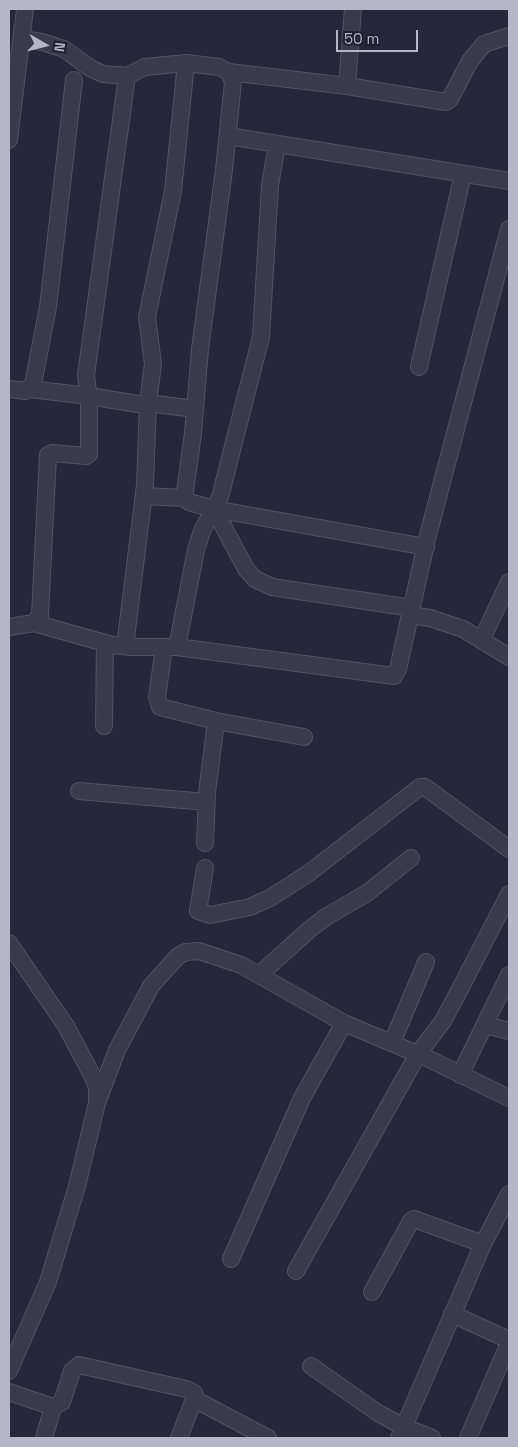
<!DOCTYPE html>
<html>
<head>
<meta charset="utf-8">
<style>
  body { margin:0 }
  #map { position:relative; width:518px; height:1447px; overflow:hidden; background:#25283b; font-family:"Space Grotesk",sans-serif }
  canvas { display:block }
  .frame { position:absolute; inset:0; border:10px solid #b5b6c7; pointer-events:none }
  .north { position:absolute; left:20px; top:20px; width:50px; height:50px; -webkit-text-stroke:4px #1e2030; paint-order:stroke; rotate:98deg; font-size:14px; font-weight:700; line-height:20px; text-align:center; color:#b5b6c7 }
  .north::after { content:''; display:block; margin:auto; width:18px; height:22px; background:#b5b6c7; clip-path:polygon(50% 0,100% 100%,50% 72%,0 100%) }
  .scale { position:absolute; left:336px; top:30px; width:82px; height:22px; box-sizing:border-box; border:2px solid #b5b6c7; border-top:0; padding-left:6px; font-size:15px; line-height:18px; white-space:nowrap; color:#b5b6c7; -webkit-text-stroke:4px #1e2030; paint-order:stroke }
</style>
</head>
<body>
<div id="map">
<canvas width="518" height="1447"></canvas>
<div class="frame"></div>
<div class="north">N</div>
<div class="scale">50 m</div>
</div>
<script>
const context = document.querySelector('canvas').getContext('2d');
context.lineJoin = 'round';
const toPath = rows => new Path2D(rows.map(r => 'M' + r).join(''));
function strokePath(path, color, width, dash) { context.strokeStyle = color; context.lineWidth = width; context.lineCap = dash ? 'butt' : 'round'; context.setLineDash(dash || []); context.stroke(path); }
const minor = toPath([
  [22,39,42,42,64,49,90,68,103,74,127,76,145,67,186,63,219,67,229,72,233,82,224,170,200,349,193,434,184,498,189,502,214,509,426,547],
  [229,72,347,86,446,102,450,99,470,61,484,44,509,36],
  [347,86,353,9],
  [228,136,509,181],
  [9,140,25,9],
  [419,367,463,174],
  [9,389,26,391,33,384,48,307,74,80],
  [30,389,89,396,144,405,148,403,153,364,147,317,173,191,186,63],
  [144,496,184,498],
  [214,509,246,569,255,579,272,587,412,608],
  [410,615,430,618,463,629,509,657],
  [34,623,112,645,131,647,177,647,394,676,398,669,427,539,509,229],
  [9,627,34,623,40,615,48,455,52,453,86,456,89,454,89,402,86,375,127,76],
  [482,639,509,582],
  [125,646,145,485,148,403,195,409],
  [164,647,157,697,160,707,216,721,304,737],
  [177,647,196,550,202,531,220,497,261,337,270,185,277,144],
  [104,726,105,643],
  [79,791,206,802],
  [205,843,207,793,216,721],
  [205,868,198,911,210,915,250,907,270,898,309,873,420,787,425,787,509,849],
  [9,943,66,1026,93,1077,97,1088,97,1103,77,1186,48,1282,9,1371],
  [259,975,310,929,326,917,367,893,411,858],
  [485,1025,509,1031],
  [392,1043,426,962],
  [460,1075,509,975],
  [97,1103,117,1050,151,986,177,957,185,952,199,951,241,965,344,1023,427,1058,509,1098],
  [231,1259,302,1098,344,1023],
  [296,1271,418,1054,443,1021,459,991,509,894],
  [372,1292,411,1221,414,1219,483,1244],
  [452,1314,509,1340],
  [311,1366,378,1413,404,1427,432,1438],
  [9,1392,53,1407,62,1402,72,1371,79,1365,186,1389,194,1393,195,1397,179,1438],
  [194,1399,268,1438],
  [44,1438,53,1407],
  [399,1438,483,1244,509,1194],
  [468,1438,509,1343]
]);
strokePath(minor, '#515363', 18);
strokePath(minor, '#393b4c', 16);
</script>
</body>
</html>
